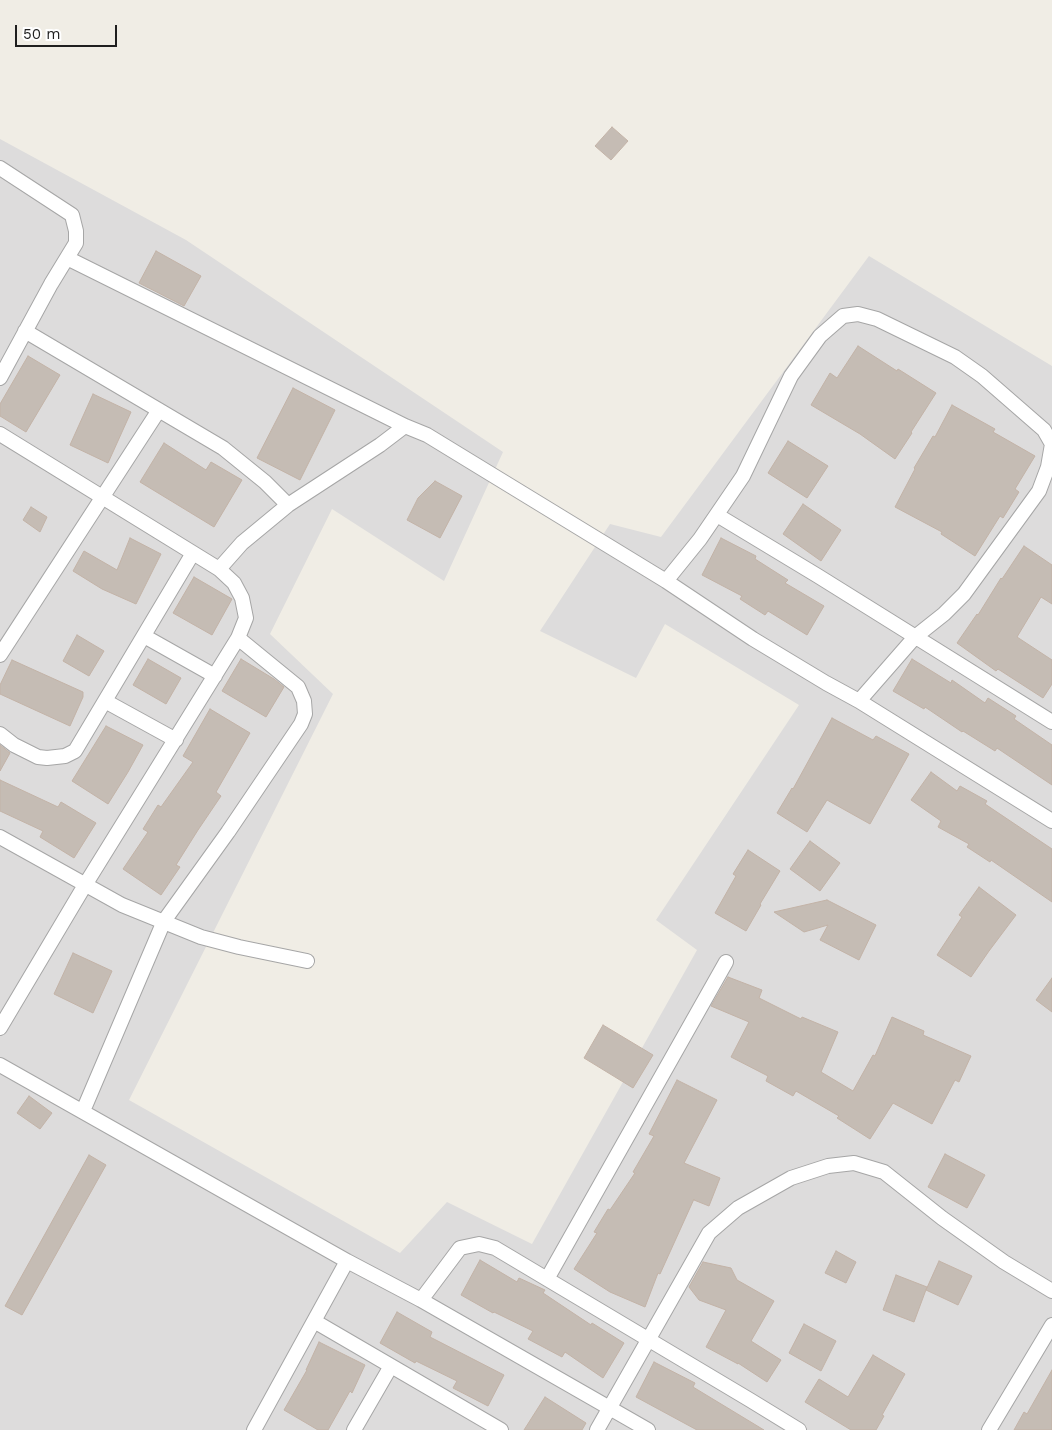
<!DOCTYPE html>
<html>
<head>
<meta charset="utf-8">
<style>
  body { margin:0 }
  #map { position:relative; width:1052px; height:1430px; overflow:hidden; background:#f0ede5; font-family:"Work Sans",sans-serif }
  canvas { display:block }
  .scale { position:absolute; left:15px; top:25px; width:102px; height:22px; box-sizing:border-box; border:2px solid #1f1f1f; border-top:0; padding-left:6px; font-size:15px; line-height:18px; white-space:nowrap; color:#1f1f1f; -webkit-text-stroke:4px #fff; paint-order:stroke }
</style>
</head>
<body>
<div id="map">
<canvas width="1052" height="1430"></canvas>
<div class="scale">50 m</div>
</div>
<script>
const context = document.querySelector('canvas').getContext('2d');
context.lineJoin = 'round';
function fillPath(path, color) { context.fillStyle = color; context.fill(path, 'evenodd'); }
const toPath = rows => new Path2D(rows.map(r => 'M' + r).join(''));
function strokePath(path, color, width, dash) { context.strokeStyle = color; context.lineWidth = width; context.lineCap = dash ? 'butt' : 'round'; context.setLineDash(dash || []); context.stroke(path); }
fillPath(toPath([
  [0,139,186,240,503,452,444,581,332,509,270,634,333,694,129,1100,400,1253,447,1202,532,1244,697,950,656,920,799,705,665,624,636,678,540,631,610,524,661,537,869,256,1052,366,1052,1430,0,1430]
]), '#dddcdc');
const building = toPath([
  [612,127,628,141,611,160,595,146,612,127],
  [156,251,201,276,184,306,139,283,156,251],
  [858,346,897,371,898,369,936,393,911,432,912,433,895,459,860,434,811,405,830,373,837,378,858,346],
  [28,356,60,375,26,432,0,416,0,404,28,356],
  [293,388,335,410,300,480,257,458,293,388],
  [93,394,131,412,108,463,70,445,93,394],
  [952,405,995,429,993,432,1035,456,1015,489,1019,492,1003,518,1000,516,975,556,941,534,942,532,895,507,915,469,914,468,933,436,935,437,952,405],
  [788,441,828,466,807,498,768,473,788,441],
  [164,443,206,470,211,462,242,480,214,527,140,482,164,443],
  [435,481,462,496,440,538,407,520,418,498,435,481],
  [803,504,841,530,821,561,783,534,803,504],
  [31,507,47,517,40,532,23,520,31,507],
  [130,538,161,554,136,604,102,589,73,571,84,551,117,570,130,538],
  [721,538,756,556,755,559,788,580,785,583,824,606,807,635,768,611,765,615,740,599,742,596,702,575,721,538],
  [1024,546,1052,565,1052,604,1041,597,1017,637,1052,660,1052,684,1043,698,998,669,996,671,957,643,977,614,978,615,1001,578,1002,579,1024,546],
  [194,577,232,599,212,635,173,613,194,577],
  [77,635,104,651,89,676,63,661,77,635],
  [148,659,181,678,166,704,133,685,148,659],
  [241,659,274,679,284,687,266,717,222,691,241,659],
  [912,659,951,683,952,680,985,703,988,698,1016,716,1014,719,1052,745,1052,785,997,748,995,751,963,731,962,732,925,707,924,709,893,691,912,659],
  [12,660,83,692,83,697,70,726,0,694,0,685,12,660],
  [210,709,250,733,216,792,221,796,198,830,176,865,180,867,161,895,123,869,148,832,143,829,158,805,161,807,193,762,183,756,210,709],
  [832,718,873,740,876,736,909,754,870,824,827,800,807,832,777,813,792,788,793,789,832,718],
  [106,726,143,745,128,772,108,804,72,781,106,726],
  [0,745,10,753,0,771,0,745],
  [931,772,957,791,960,786,987,801,985,804,1052,849,1052,902,991,860,990,862,967,847,969,844,938,827,941,821,911,800,931,772],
  [0,780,58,807,61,802,96,823,74,858,40,837,43,831,0,811,0,780],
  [810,841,840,863,820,891,790,869,810,841],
  [748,850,780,871,760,904,761,905,746,931,715,913,736,876,733,874,748,850],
  [979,887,1016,915,989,951,971,977,937,955,962,917,959,915,979,887],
  [827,900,876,925,859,960,820,940,828,925,804,932,774,912,827,900],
  [73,953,112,971,93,1013,54,994,73,953],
  [728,977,762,990,759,998,801,1019,802,1017,838,1032,821,1072,853,1091,873,1055,875,1056,892,1017,924,1031,923,1035,971,1056,959,1082,955,1080,932,1124,893,1103,870,1139,837,1118,839,1116,796,1091,793,1096,766,1081,768,1076,731,1057,749,1022,711,1006,728,977],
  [1052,978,1052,1012,1036,1000,1052,978],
  [603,1025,653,1055,633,1088,584,1058,603,1025],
  [677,1080,717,1100,684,1163,720,1178,709,1206,694,1200,694,1199,660,1274,658,1273,645,1307,610,1292,574,1269,597,1233,594,1232,608,1209,610,1210,635,1173,633,1172,654,1136,649,1134,677,1080],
  [29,1096,52,1113,40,1129,17,1113,29,1096],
  [945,1154,985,1175,967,1208,928,1187,945,1154],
  [89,1155,106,1165,22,1315,5,1306,89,1155],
  [836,1251,856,1262,846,1283,825,1273,836,1251],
  [480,1260,517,1282,519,1278,545,1290,543,1293,591,1325,592,1323,624,1343,603,1378,565,1352,562,1357,528,1339,533,1331,494,1312,493,1313,461,1295,480,1260],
  [939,1261,972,1276,958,1305,926,1290,939,1261],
  [703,1262,731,1268,737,1280,774,1301,751,1341,781,1360,767,1382,738,1363,738,1364,706,1347,726,1310,699,1300,689,1287,703,1262],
  [896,1275,927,1287,914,1322,883,1310,896,1275],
  [397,1312,432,1332,430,1337,504,1375,488,1406,453,1388,457,1381,416,1361,415,1363,380,1343,397,1312],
  [804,1324,836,1341,821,1371,789,1353,804,1324],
  [319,1342,365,1365,352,1393,350,1391,328,1430,318,1430,284,1410,307,1370,306,1370,319,1342],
  [873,1355,905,1374,882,1415,884,1416,876,1430,851,1430,805,1402,819,1379,848,1397,873,1355],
  [654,1362,695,1383,693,1387,764,1430,697,1430,636,1397,654,1362],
  [1052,1370,1052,1430,1014,1430,1024,1412,1027,1414,1052,1370],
  [545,1397,586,1423,582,1430,524,1430,545,1397]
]);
fillPath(building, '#c5bcb4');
strokePath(building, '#c3b3a7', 1);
const minor = toPath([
  [0,168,72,215,76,231,76,243,51,284,0,378],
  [67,258,405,426,427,435,666,581,753,639,826,683,859,701,1052,821],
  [25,331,223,448,265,482,288,505],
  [0,434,219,569,234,583,242,598,246,618,238,638,85,885,0,1028],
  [717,515,818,576,1052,722],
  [219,569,242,543,288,505,380,445,405,426],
  [666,581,700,539,743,476,791,376,820,336,843,316,858,314,877,319,955,357,982,376,1044,430,1052,444,1048,467,1039,491,964,594,944,614,915,637,859,701],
  [144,636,215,676],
  [0,655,159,410],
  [105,701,176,740],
  [0,734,14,745,38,757,47,758,65,756,75,751,193,553],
  [0,837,122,905,201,937,239,947,307,961],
  [0,1065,347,1261,421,1300,648,1430],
  [83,1111,164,921,228,832,301,724,305,714,304,701,298,687,238,638],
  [547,1279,726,962],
  [421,1300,460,1248,479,1244,495,1248,750,1400,799,1430],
  [314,1321,501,1430],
  [254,1430,347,1261],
  [354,1430,391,1366],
  [597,1430,709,1233,738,1208,791,1178,828,1166,854,1163,884,1172,942,1218,1004,1262,1052,1291],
  [989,1430,1052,1325]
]);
strokePath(minor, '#a6a6a6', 16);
strokePath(minor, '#fff', 14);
</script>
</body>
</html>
